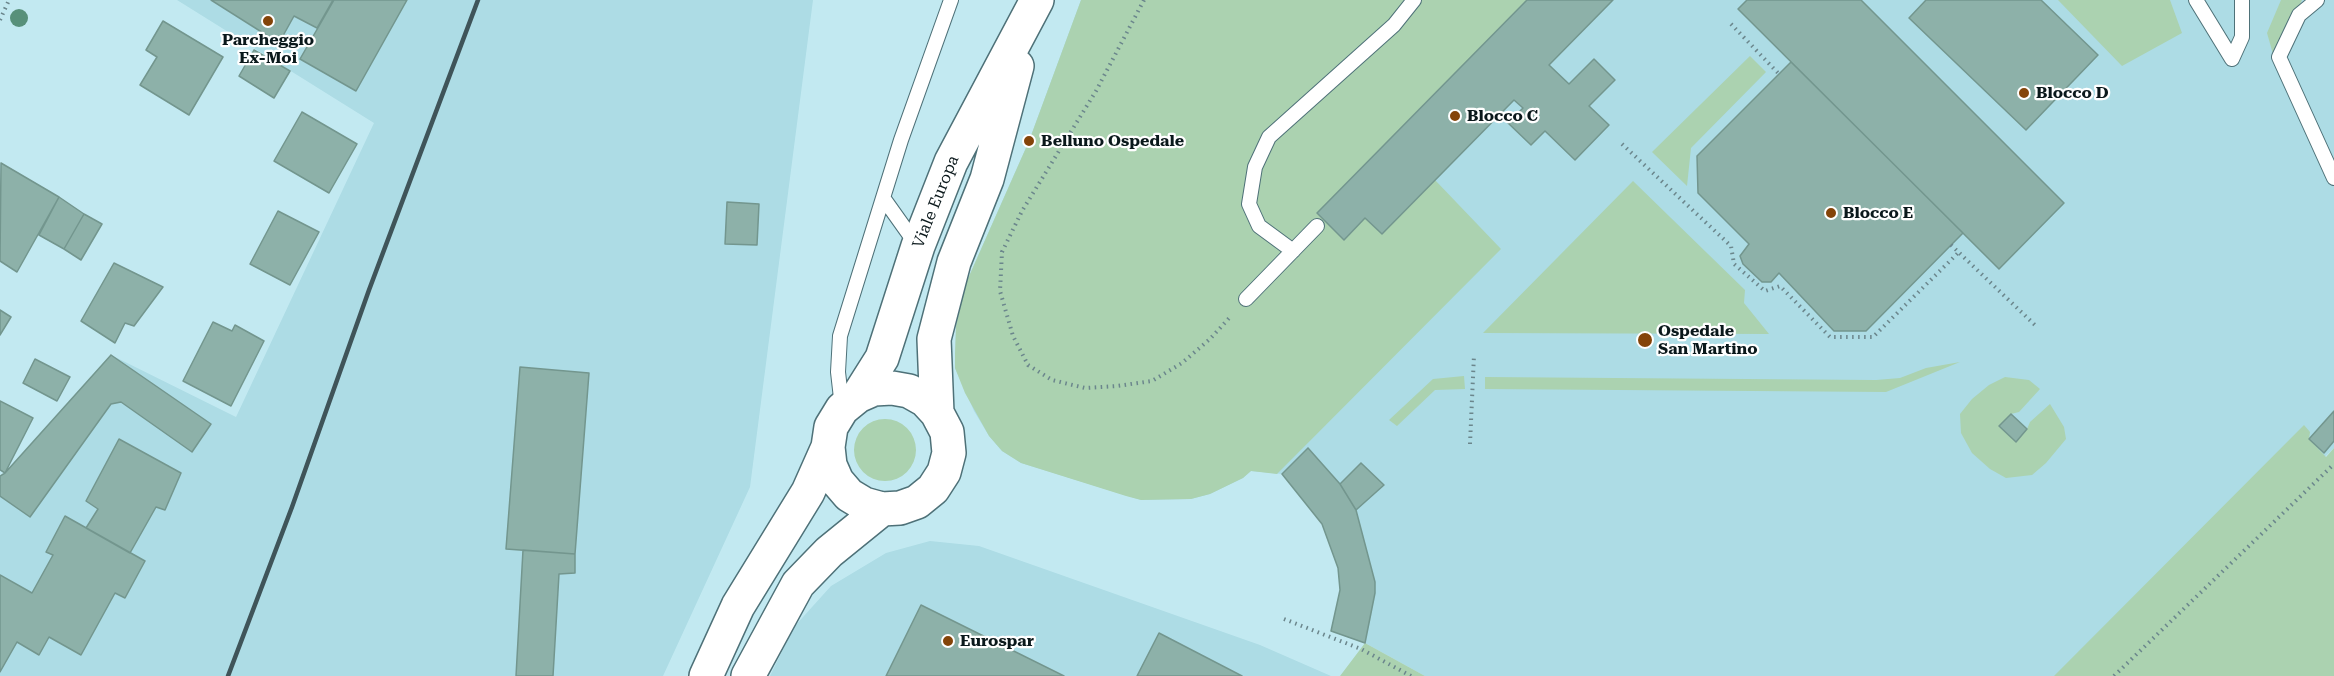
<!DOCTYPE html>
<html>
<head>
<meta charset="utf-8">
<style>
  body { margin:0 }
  canvas { display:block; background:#c2e9f1 }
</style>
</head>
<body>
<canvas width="2334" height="676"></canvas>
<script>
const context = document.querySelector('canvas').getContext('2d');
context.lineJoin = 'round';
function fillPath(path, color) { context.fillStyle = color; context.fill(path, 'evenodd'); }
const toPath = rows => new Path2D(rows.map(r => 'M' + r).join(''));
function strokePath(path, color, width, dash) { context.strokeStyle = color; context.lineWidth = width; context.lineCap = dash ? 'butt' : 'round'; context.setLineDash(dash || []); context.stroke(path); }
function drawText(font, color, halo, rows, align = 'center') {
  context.font = font + ' "Roboto Serif",serif'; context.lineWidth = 4.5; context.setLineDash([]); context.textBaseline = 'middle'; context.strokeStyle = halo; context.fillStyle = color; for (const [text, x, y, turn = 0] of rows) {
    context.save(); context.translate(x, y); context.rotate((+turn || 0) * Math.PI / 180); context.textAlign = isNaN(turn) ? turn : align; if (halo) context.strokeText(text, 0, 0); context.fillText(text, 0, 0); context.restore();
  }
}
fillPath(toPath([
  [177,0,813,0,750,487,663,676,0,676,0,476,5,473,111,355,236,417,374,123],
  [1081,0,2334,0,2334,448,2103,676,1425,676,1365,643,1331,631,1340,590,1338,568,1322,524,1282,474,1251,471,1243,478,1210,494,1191,499,1141,500,1021,463,1002,451,989,436,974,411,955,368,956,326,966,283,1029,141],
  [930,541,979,546,1260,645,1331,676,770,676,794,627,831,586,886,553]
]), '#addce5');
fillPath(toPath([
  [1081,0,1527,0,1317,213,1344,240,1365,218,1382,234,1435,180,1501,249,1277,474,1251,471,1243,478,1210,494,1191,499,1141,500,1126,496,1021,463,1002,451,989,436,965,393,955,368,955,354,956,326,966,283,1029,141],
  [2058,0,2170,0,2182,33,2122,66],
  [2281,0,2302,0,2275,61,2267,33],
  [1750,56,1766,72,1691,148,1687,186,1652,152],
  [1633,181,1745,290,1744,303,1769,334,1483,333],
  [1960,362,1886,392,1485,389,1485,377,1876,380,1900,378,1926,368],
  [1464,376,1465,389,1435,390,1397,426,1389,420,1433,379],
  [2005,377,2029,380,2040,389,2019,412,2011,414,2000,426,2016,441,2027,429,2030,422,2050,404,2064,427,2066,439,2046,463,2032,475,2006,478,1990,469,1972,453,1961,433,1960,414,1972,399,1989,385],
  '854 450a31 31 0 1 1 62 0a31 31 0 1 1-62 0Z',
  [2304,425,2310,432,2309,439,2326,457,2334,448,2334,676,2054,676],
  [1365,643,1425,676,1340,676]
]), '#abd2b0');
const building = toPath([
  [211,0,333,0,317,28,294,16,279,43,211,0],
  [334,0,407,0,356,91,300,59,334,0],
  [1527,0,1613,0,1549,65,1569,84,1594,59,1615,80,1589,106,1609,125,1575,160,1545,131,1531,145,1508,123,1523,108,1514,100,1382,234,1365,218,1344,240,1317,213,1527,0],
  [1747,0,1861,0,2064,203,1999,269,1738,9,1747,0],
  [1926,0,2041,0,2098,55,2026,130,1909,18,1926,0],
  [163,21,223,57,189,115,140,85,157,57,146,50,163,21],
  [254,50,290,71,274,98,239,76,254,50],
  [1791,62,1963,233,1866,331,1834,331,1779,273,1771,282,1762,282,1743,264,1740,256,1749,244,1698,193,1697,156,1791,62],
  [302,112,357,144,329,193,274,161,302,112],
  [1,163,59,197,17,272,0,261,1,163],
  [59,197,84,214,64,249,39,235,59,197],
  [727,202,759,204,757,245,725,244,727,202],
  [278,211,319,232,290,285,250,264,278,211],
  [84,214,102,224,81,260,64,249,84,214],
  [114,263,163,287,134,326,125,323,115,343,81,321,114,263],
  [0,310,11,317,0,335,0,310],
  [213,322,232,331,235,325,264,341,231,406,183,381,213,322],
  [111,355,211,424,192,452,121,402,111,404,30,517,0,496,0,476,5,473,111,355],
  [35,359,70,377,57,401,23,383,35,359],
  [520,367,589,373,575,554,506,549,520,367],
  [0,401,33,418,5,473,0,470,0,401],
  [2334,411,2334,441,2324,453,2309,439,2334,411],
  [2011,414,2027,429,2016,442,1999,426,2011,414],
  [119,439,181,473,165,510,156,507,130,553,86,528,98,509,86,501,119,439],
  [1308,448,1340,484,1356,510,1375,582,1375,593,1365,643,1331,631,1340,590,1338,568,1322,524,1282,474,1308,448],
  [1361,463,1384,485,1356,510,1340,484,1361,463],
  [65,516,145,561,125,598,115,593,81,655,49,637,39,655,17,642,0,672,0,575,32,593,53,555,46,552,65,516],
  [523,550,575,554,575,573,559,574,553,676,516,676,523,550],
  [921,605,1064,676,886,676,921,605],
  [1159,633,1242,676,1137,676,1159,633]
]);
fillPath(building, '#8db1a9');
strokePath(building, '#73968e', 1.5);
const service = toPath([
  [2196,0,2232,59],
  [2317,0,2299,15,2279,57,2334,178],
  [2232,59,2242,37,2242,0],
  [884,199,916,244],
  [1293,251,1259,226,1249,204,1255,167,1269,137,1394,25,1414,0],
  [1246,299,1317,226],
  [842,407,838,372,840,336,901,140,951,0]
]);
const primary = toPath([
  [937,413,934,339,954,262,987,179,1017,66],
  [828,447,830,465,837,481,849,495,864,504,882,509,900,508,917,502,933,489,944,472,949,453,947,432,937,413,925,400,909,391,892,388,874,389,858,396],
  [706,676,738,606,808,492,828,447,831,427,842,409,858,396,882,358,918,246,951,162,1037,0],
  [748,676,798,584,829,552,882,509]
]);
strokePath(service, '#4e7178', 16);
strokePath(primary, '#4e7178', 36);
strokePath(toPath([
  [1144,0,1096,91,1022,211,1002,252,1000,291,1013,336,1028,365,1052,380,1085,388,1117,386,1152,381,1182,363,1210,339,1231,316],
  [0,20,9,0],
  [1731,24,1779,74],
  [1622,144,1731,246,1734,264,1765,291,1780,286,1830,337,1873,337,1958,253],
  [1951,245,2036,326],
  [1470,444,1474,355],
  [1284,619,1361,649,1411,676],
  [2114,676,2334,464]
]), '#6b868c', 4, [1.5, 4.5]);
strokePath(service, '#fff', 14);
strokePath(primary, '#fff', 33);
strokePath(toPath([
  [228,676,292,507,369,290,478,0]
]), '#3f5459', 4.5);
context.fillStyle = '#57907a';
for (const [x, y] of [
  [19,18]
]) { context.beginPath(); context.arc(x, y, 9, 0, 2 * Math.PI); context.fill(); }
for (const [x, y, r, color] of [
  [268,21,6,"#844409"],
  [2024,93,6,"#844409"],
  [1455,116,6,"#844409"],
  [1029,141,6,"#844409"],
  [1831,213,6,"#844409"],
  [1645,340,8,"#844409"],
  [948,641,6,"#844409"]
]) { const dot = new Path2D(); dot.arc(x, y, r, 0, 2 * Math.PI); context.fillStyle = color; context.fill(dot); strokePath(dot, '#fff', 2); }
drawText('bold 16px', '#0a181b', '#fff', [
  ["Parcheggio",268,40,"center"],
  ["Ex-Moi",268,58,"center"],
  ["Blocco D",2036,93],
  ["Blocco C",1467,116],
  ["Belluno Ospedale",1041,141],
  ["Blocco E",1843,213],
  ["Ospedale",1658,331],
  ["San Martino",1658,349],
  ["Eurospar",960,641]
], 'left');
drawText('16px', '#0a181b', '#fff', [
  ["Viale Europa",936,202,-68]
]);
</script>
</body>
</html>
